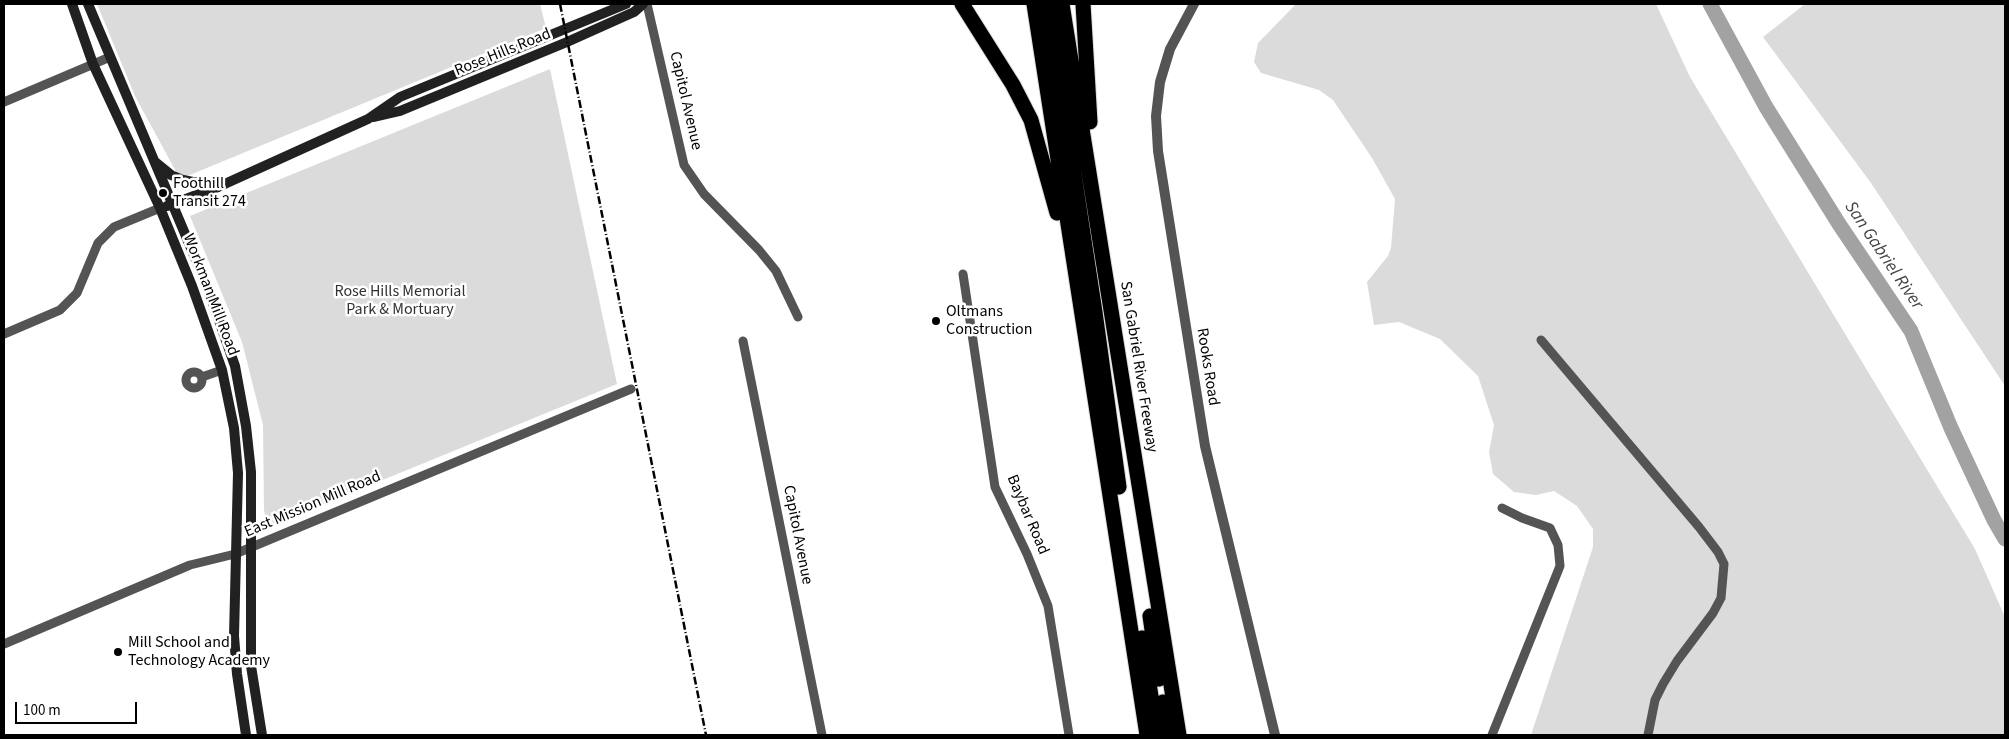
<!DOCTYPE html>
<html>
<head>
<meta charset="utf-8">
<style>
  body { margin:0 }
  #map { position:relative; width:2009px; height:739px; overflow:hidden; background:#fff; font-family:"Source Sans 3",sans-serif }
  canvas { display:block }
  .frame { position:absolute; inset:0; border:5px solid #000; pointer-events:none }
  .scale { position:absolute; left:15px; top:702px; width:122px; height:22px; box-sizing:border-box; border:2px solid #000; border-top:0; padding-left:6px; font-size:15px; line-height:18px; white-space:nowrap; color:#000; -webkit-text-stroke:4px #fff; paint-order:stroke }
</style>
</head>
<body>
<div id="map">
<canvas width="2009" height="739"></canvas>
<div class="frame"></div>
<div class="scale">100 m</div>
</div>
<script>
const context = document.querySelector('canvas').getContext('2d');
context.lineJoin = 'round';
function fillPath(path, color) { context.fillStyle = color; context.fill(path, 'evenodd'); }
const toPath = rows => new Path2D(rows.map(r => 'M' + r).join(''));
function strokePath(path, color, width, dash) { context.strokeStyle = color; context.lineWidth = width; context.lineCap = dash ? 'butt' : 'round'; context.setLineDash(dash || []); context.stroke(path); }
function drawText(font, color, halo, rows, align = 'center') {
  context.font = font + ' "Source Sans 3",sans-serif'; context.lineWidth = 5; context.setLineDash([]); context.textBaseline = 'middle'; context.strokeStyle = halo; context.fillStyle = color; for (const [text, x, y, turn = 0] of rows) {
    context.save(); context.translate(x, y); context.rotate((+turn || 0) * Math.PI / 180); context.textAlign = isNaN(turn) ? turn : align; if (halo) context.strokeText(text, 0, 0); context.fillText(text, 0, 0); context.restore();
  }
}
fillPath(toPath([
  [97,4,540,4,546,28,180,179,135,96],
  [1296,4,1656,4,1690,77,1975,549,2005,617,2005,735,1531,735,1593,547,1593,529,1577,506,1554,491,1536,495,1514,492,1493,474,1489,452,1494,425,1478,376,1440,339,1399,322,1374,325,1367,282,1388,256,1391,248,1395,199,1372,158,1333,100,1319,90,1261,73,1254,62,1258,43],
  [1805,4,2005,4,2005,386,1871,183,1763,37],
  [550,69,617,384,268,527,264,510,263,425,242,342,190,216]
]), '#dbdbdb');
strokePath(toPath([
  [1710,4,1766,107,1839,224,1911,331,1951,428,1994,520,2005,539]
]), '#a2a2a2', 15);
const motorway = toPath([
  [962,4,1013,85,1031,120,1057,213],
  [1034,4,1147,735],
  [1048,4,1095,312,1119,487],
  [1062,4,1179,735],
  [1083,4,1090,122],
  [1150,616,1159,679],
  [1142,638,1157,735],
  [1163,702,1168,735]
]);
strokePath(motorway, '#dbdbdb', 17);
strokePath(toPath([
  [647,4,684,165,704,194,759,250,776,271,798,317],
  [4,102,110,57],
  [963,274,995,487,1027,554,1048,606,1069,735],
  [4,334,60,310,77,293,98,243,114,227,160,208],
  [1541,340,1699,527,1718,552,1724,564,1721,598,1713,613,1677,661,1663,684,1655,700,1648,735],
  [743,341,822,735],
  '186 380a8 8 0 1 1 16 0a8 8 0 1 1-16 0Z',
  [202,377,222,370],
  [4,644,190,565,235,554,631,389],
  [1492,735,1560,566,1558,545,1550,528,1522,518,1502,508]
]), '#545454', 9);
strokePath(toPath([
  [1194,4,1170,49,1160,82,1156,116,1158,151,1205,446,1275,735]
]), '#545454', 10);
strokePath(toPath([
  [72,4,93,64,160,208,192,286,222,370,234,428,238,473,234,636,237,674,246,735],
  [88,4,207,286,235,366,246,426,251,472,251,666,262,735],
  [374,117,400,111,567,42,634,12,643,4],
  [155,162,171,175,183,180,218,187],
  [167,206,218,187,368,119,400,97,626,4]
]), '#212121', 10);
strokePath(motorway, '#000', 15);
strokePath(toPath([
  [560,4,706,735]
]), '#000', 2.5, [8, 2.5, 1, 2.5]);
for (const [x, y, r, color] of [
  [163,193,5,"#000"],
  [936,321,5,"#000"],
  [118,652,5,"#000"]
]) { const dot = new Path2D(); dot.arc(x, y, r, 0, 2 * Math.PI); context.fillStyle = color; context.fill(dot); strokePath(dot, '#fff', 2); }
drawText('16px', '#000', '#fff', [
  ["Rose Hills Road",503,53,-22],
  ["Capitol Avenue",685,101,77],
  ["Workman Mill Road",210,295,69],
  ["San Gabriel River Freeway",1138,367,81],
  ["Rooks Road",1207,367,81],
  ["East Mission Mill Road",313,505,-23],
  ["Baybar Road",1027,515,67],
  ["Capitol Avenue",797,535,79]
]);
drawText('16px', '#000', '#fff', [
  ["Foothill",173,184],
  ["Transit 274",173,202],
  ["Oltmans",946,312],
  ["Construction",946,330],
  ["Mill School and",128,643],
  ["Technology Academy",128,661]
], 'left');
drawText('16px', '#323232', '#fff', [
  ["Rose Hills Memorial",400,292],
  ["Park & Mortuary",400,310]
]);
drawText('italic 18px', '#434343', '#fff', [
  ["San Gabriel River",1883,256,56]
]);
</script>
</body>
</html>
